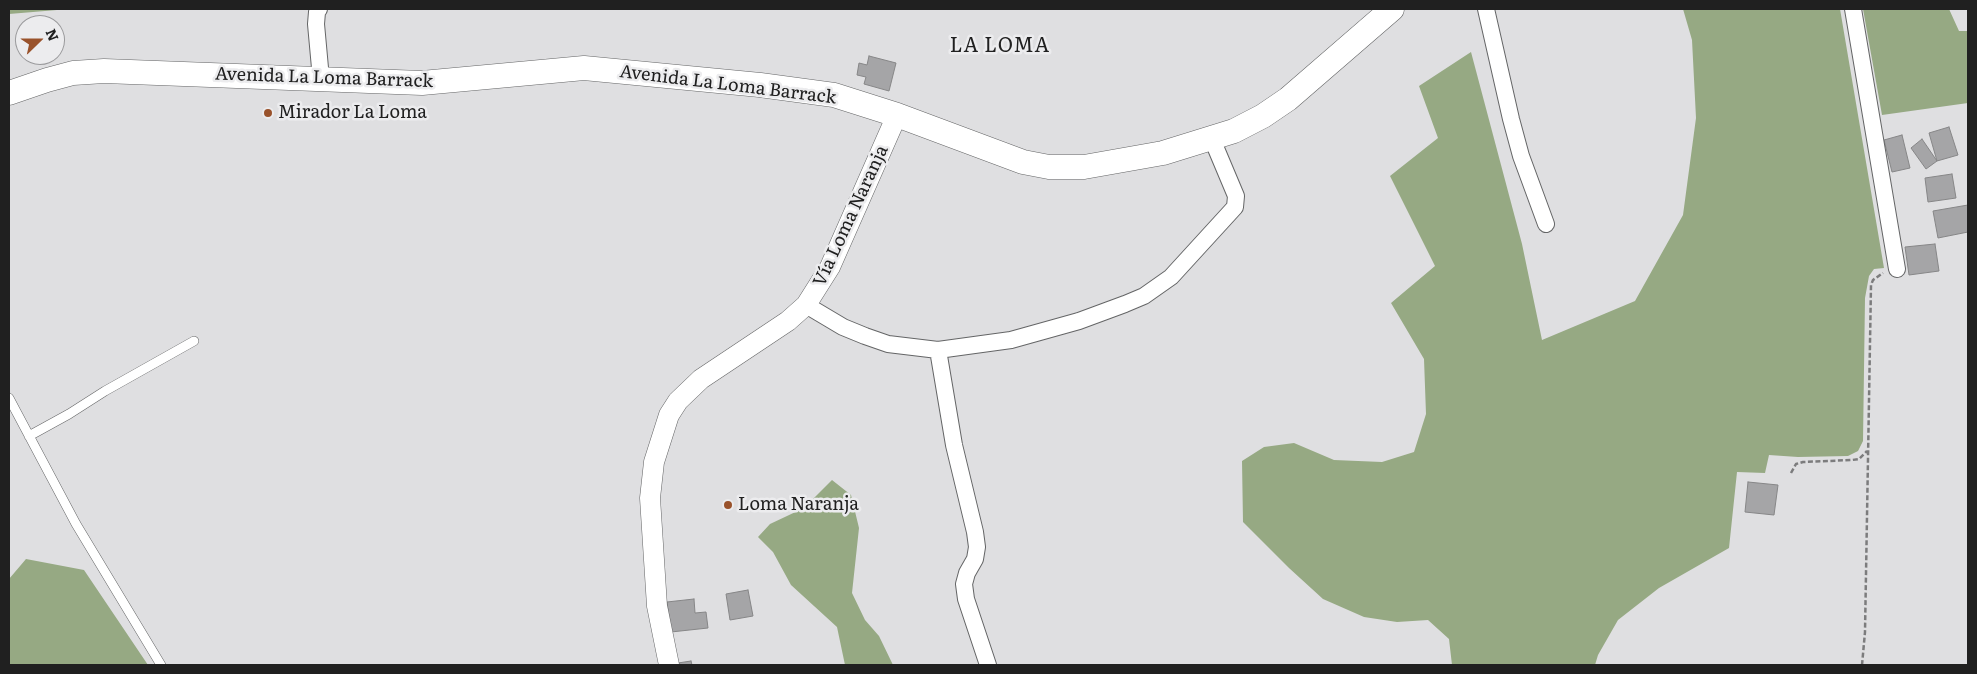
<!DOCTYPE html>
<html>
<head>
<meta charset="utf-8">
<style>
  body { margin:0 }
  #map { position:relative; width:1977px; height:674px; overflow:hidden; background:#dfdfe1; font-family:Literata,serif }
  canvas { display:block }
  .frame { position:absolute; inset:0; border:10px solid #202020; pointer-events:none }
  .north { position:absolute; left:15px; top:15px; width:50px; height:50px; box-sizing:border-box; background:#ececee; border:1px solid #9a9a9c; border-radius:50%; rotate:68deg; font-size:14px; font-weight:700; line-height:20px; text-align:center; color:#202020 }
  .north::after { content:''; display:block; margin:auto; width:18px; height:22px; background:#99522b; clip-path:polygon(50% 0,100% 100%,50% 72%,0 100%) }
</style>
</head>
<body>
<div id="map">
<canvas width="1977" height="674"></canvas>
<div class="frame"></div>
<div class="north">N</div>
</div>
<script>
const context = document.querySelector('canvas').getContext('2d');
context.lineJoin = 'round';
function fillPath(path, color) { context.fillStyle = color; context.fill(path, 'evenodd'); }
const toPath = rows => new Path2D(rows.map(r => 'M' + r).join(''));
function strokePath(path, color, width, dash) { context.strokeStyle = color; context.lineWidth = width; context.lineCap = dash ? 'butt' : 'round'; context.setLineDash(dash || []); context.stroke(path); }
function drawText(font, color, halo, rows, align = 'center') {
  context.font = font + ' Literata,serif'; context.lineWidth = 5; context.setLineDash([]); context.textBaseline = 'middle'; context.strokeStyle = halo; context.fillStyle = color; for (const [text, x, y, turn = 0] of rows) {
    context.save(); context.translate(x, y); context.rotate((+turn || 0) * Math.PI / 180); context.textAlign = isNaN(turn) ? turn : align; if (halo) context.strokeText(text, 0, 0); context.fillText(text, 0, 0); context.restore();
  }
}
fillPath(toPath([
  [9,9,57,9,57,10,9,14],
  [1683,9,1840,9,1884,268,1874,269,1869,276,1865,298,1863,441,1858,451,1848,456,1798,457,1769,455,1765,473,1737,472,1729,548,1659,588,1618,620,1598,655,1595,665,1452,665,1449,639,1428,620,1397,622,1364,617,1323,599,1289,568,1243,522,1242,461,1264,447,1294,443,1334,460,1382,462,1414,452,1426,414,1424,359,1391,303,1435,266,1390,176,1438,138,1419,86,1471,52,1522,244,1542,340,1635,301,1683,215,1696,118,1692,40],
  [1863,9,1949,9,1959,31,1968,31,1968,103,1882,115],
  [832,480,851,495,859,528,852,593,865,620,879,636,893,665,845,665,837,627,791,585,773,552,758,537,770,524,804,508],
  [26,559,84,570,148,665,9,665,9,579]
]), '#96a983');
const building = toPath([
  [869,56,896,63,889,91,864,84,866,77,857,75,859,63,867,65,869,56],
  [1949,127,1958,155,1937,161,1929,133,1949,127],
  [1902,135,1910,168,1892,172,1884,140,1902,135],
  [1922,139,1937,161,1926,169,1911,148,1922,139],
  [1952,174,1956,198,1928,202,1925,178,1952,174],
  [1968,205,1968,232,1938,238,1933,211,1968,205],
  [1935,244,1939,271,1909,275,1905,247,1935,244],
  [1748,482,1778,485,1774,515,1745,512,1748,482],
  [748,590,753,616,730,620,726,594,748,590],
  [694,599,695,613,706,612,708,628,671,632,667,602,694,599],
  [691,661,692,665,679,665,678,663,691,661]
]);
fillPath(building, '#a5a5a7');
strokePath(building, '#868687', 1);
const service = toPath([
  [9,398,76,524,161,665],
  [29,436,69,414,105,391,194,341]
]);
const minor = toPath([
  [319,9,317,12,316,24,321,79],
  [1486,9,1511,119,1521,156,1546,224],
  [1853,9,1897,269],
  [806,305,843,327,865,336,888,344,938,350,1011,340,1079,321,1125,304,1144,296,1171,277,1235,207,1236,196,1212,139],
  [938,350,954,445,975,532,977,547,975,559,967,573,964,584,966,599,988,665]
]);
const tertiary = toPath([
  [669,665,657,606,650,498,654,462,669,415,678,401,701,379,788,321,806,305,830,267,897,115]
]);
const secondary = toPath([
  [9,93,47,80,73,73,104,71,422,83,584,68,760,85,834,95,897,115,1023,162,1049,167,1084,167,1163,153,1234,131,1263,116,1288,99,1392,9]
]);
strokePath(service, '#646566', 10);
strokePath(minor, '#646566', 18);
strokePath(tertiary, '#646566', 21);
strokePath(secondary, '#646566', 25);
strokePath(toPath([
  [1791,473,1796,464,1803,462,1852,460,1859,459,1867,451],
  [1862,665,1865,632,1871,285,1873,280,1883,273]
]), '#7c7c7d', 2.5, [5, 2.5]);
strokePath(service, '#fff', 9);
strokePath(minor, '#fff', 16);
strokePath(tertiary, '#fff', 20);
strokePath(secondary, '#fff', 24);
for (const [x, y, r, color] of [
  [268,113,5,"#99522b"],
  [728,505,5,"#99522b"]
]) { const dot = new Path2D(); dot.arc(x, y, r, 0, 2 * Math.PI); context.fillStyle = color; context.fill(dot); strokePath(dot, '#ececee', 2); }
drawText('18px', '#202020', '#ececee', [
  ["Avenida La Loma Barrack",324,78,2],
  ["Avenida La Loma Barrack",728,85,7],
  ["Vía Loma Naranja",851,216,-65]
]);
drawText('18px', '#202020', '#ececee', [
  ["Mirador La Loma",278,113],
  ["Loma Naranja",738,505]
], 'left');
context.letterSpacing = '1px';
drawText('20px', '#202020', '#ececee', [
  ["LA LOMA",1000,46]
]);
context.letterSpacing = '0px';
</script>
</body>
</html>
